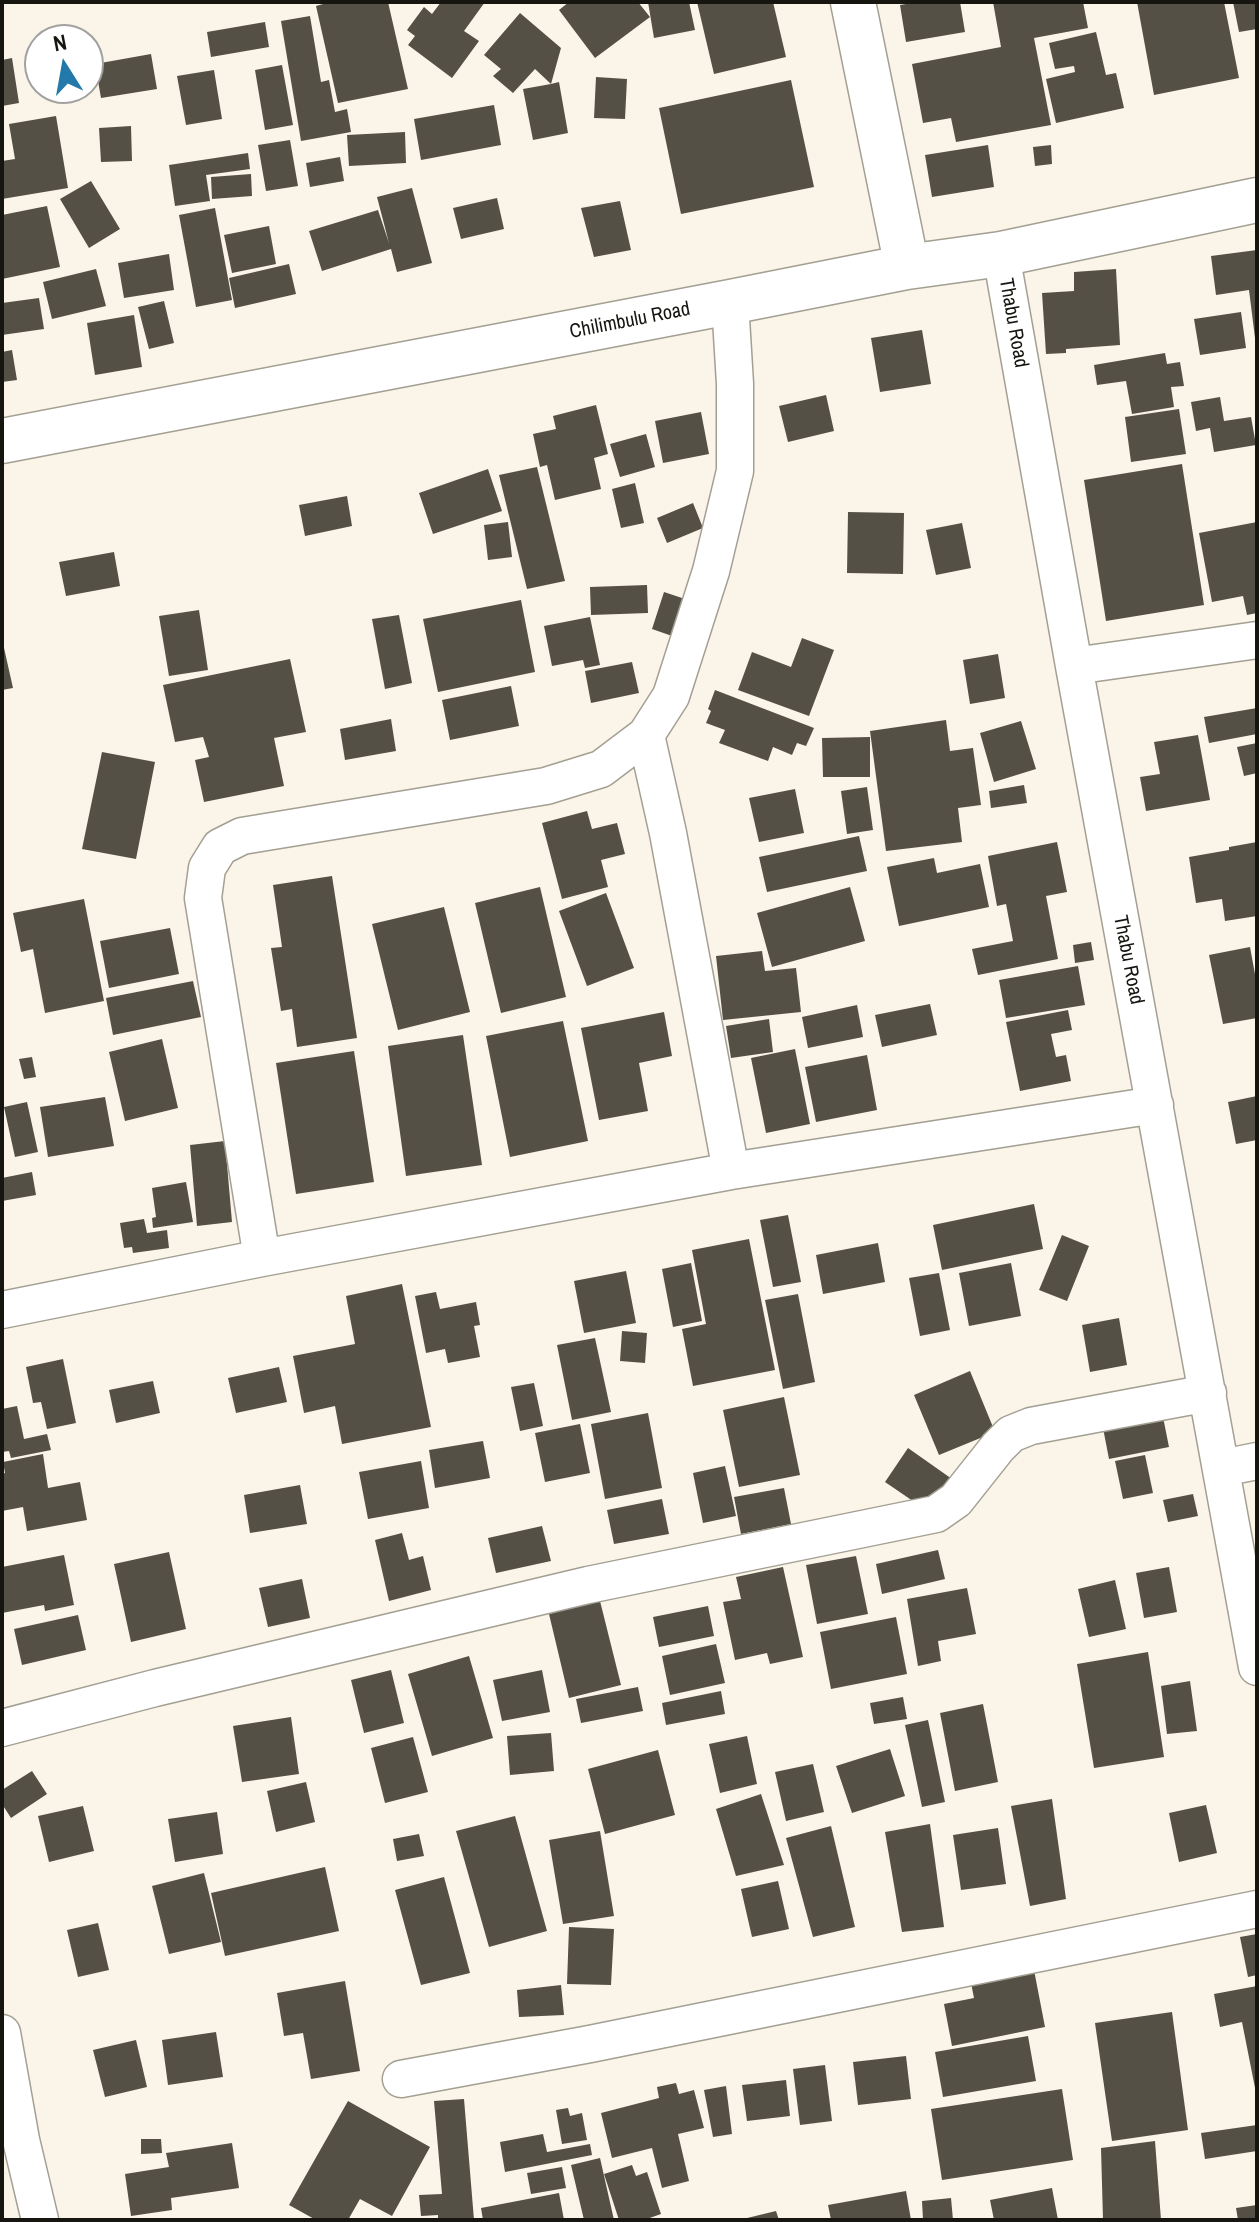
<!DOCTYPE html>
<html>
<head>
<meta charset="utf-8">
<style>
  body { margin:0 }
  #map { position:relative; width:1259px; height:2222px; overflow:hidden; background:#faf5e8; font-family:"Archivo Narrow",sans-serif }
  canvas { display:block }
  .frame { position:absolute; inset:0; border:4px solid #161510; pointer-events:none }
  .north { position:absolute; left:24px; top:24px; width:80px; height:80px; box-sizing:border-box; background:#fff; border:2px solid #a2a19f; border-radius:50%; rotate:349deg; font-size:22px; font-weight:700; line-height:32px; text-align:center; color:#161510 }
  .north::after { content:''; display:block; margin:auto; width:28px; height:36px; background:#2379a9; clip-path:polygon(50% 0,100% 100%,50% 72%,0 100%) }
</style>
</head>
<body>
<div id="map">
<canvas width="1259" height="2222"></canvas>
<div class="frame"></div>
<div class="north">N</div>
</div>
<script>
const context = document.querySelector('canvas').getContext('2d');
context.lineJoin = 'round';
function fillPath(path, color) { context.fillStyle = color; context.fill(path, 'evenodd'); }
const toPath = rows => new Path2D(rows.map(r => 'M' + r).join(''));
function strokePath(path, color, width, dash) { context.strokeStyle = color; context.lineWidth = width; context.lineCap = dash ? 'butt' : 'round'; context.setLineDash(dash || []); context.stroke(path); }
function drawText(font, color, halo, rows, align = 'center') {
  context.font = font + ' "Archivo Narrow",sans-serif'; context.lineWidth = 8; context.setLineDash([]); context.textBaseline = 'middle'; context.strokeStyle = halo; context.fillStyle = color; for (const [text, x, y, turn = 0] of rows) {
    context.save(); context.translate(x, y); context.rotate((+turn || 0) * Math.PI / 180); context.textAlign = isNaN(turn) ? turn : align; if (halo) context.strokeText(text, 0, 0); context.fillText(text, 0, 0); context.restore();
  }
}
fillPath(toPath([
  [330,2,388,2,408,89,338,103,316,6],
  [441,2,485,2,464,31,479,41,452,78,408,45,415,36,407,30,424,7,432,14],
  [569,2,638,2,650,17,595,58,559,10],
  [648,2,689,2,695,30,654,38],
  [697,2,773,2,786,57,714,74],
  [918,2,960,2,965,32,906,42,900,5],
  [993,2,1083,2,1088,28,1034,38,1051,125,956,142,951,118,923,123,912,64,1001,47],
  [1137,2,1224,2,1239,78,1154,95],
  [1233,2,1257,2,1257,29,1239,32],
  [520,13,561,48,551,84,559,82,568,133,533,140,523,89,551,84,535,69,513,93,493,76,501,69,484,55],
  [310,16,321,82,329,80,335,112,347,109,351,132,301,141,281,21],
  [265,22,269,47,211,57,207,32],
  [1096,32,1106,75,1116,73,1124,108,1056,123,1046,79,1075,72,1074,66,1055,69,1049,43],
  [151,54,157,89,101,98,95,64],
  [12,58,19,103,2,106,2,60],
  [282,65,293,125,265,130,255,70],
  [214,70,222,119,186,125,177,76],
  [596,77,627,79,625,119,594,118],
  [791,80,814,187,681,214,659,108],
  [494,105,501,145,421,160,414,119],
  [56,116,68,188,2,199,2,161,15,159,9,124],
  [131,126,132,161,101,162,99,128],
  [405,132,406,163,349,166,347,135],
  [290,140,298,186,266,191,258,145],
  [988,145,994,187,932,197,925,155],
  [1051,145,1052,164,1035,166,1033,147],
  [248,153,250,169,206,175,210,201,175,206,169,165],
  [340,157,344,181,310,187,306,163],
  [251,174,252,196,212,199,211,177],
  [91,181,120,229,89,248,60,199],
  [412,188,432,263,397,272,391,249,322,271,309,231,378,210,389,243,377,197],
  [497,198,504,229,461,239,453,208],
  [620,201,631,250,594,257,581,208],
  [47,206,60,267,2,279,2,215],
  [215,208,232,300,196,307,179,215],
  [269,226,276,264,232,273,224,235],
  [1257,250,1257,338,1255,338,1249,290,1216,295,1211,256],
  [169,254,174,290,124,298,118,263],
  [289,264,296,294,235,308,229,278],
  [96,269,106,306,52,319,43,282],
  [1116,269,1120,345,1066,349,1066,353,1046,354,1042,293,1074,291,1074,272],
  [39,298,44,329,2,335,2,303],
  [164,301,174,343,149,349,138,307],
  [1241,312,1246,348,1200,355,1194,319],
  [134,315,142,367,95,375,87,323],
  [922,330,931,384,880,392,871,338],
  [12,350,17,380,2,382,2,352],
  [1165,353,1167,364,1180,362,1184,386,1171,387,1174,407,1132,414,1126,381,1097,385,1094,365],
  [826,395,834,431,788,442,779,406],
  [1220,397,1224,421,1251,417,1256,445,1214,452,1210,428,1196,431,1191,402],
  [596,405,608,454,594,458,601,489,555,500,547,465,540,467,533,434,556,429,553,416],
  [1179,409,1186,454,1131,462,1125,417],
  [701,412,709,454,663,463,655,421],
  [646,434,655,467,620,477,610,444],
  [1182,464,1204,605,1106,621,1084,480],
  [537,467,565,581,527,589,499,475],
  [488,469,502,511,433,534,419,493],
  [635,483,644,523,621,528,612,489],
  [347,496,352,526,305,536,299,505],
  [693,503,703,528,667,543,657,518],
  [848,512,904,513,903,574,847,573],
  [508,522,512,557,488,560,484,525],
  [1257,522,1257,613,1247,615,1243,596,1212,602,1199,533],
  [962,523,971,568,936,575,926,530],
  [114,552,120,586,66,596,59,562],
  [647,585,648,613,591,615,590,587],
  [664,592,688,600,675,637,652,629],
  [521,600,535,672,438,692,423,619],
  [199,610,208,670,169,676,159,616],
  [399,615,412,683,385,689,372,619],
  [590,617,600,665,585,668,583,660,552,666,544,626],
  [802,638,834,650,809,716,738,690,752,652,791,667],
  [2,639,13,688,2,690],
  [998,654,1005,698,970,704,963,660],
  [290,659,306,732,274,738,284,786,204,802,195,760,209,757,203,737,175,742,163,685],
  [632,662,639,693,591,703,585,671],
  [511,686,519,726,450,740,442,700],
  [715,690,814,728,806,746,797,743,792,755,773,747,768,761,719,743,725,730,706,723,711,711,708,709],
  [1257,708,1257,734,1209,743,1204,717],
  [391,719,396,751,345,760,340,729],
  [946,720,950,751,973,748,981,805,958,808,962,842,886,851,870,731],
  [1021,721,1036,769,994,782,980,733],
  [1198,735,1210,800,1146,811,1140,777,1160,774,1154,742],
  [870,737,870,777,823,777,822,738],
  [1257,743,1257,773,1244,776,1237,747],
  [102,752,155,762,136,859,82,849],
  [1024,785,1027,803,991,808,989,791],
  [867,787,873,830,847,834,841,791],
  [795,789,804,833,759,842,749,798],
  [587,811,592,829,617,823,625,854,601,860,608,887,562,899,542,823],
  [859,836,867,871,767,892,759,857],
  [1057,842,1067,892,1046,896,1058,959,978,975,972,949,1013,941,1006,904,997,906,988,856],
  [1257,842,1257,916,1225,921,1222,899,1196,903,1189,857,1229,850,1229,847],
  [934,858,937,873,980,864,989,907,899,926,887,867],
  [332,876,357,1038,297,1047,292,1009,281,1011,271,948,282,947,273,885],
  [540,887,566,997,501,1013,475,903],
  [850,887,865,941,772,967,757,913],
  [606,893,634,968,587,986,559,911],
  [84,899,104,1001,45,1013,33,949,21,952,13,913],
  [444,907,470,1012,398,1030,372,924],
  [170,928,179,974,109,988,100,941],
  [1091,942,1094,960,1075,963,1073,945],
  [1250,947,1257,985,1257,1018,1223,1024,1209,955],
  [762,951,765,971,796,968,801,1012,723,1020,716,956],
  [1078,966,1085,1005,1006,1018,999,980],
  [193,981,201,1017,113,1035,106,998],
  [930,1004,937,1035,882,1047,875,1015],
  [857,1005,863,1037,808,1048,802,1017],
  [1068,1010,1072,1030,1051,1034,1056,1057,1066,1055,1071,1081,1020,1091,1006,1022],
  [664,1012,672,1056,639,1063,648,1111,599,1120,581,1028],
  [769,1019,773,1052,731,1058,726,1026],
  [563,1021,588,1141,510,1157,486,1036],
  [463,1035,482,1165,406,1176,388,1046],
  [162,1039,178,1108,125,1121,109,1052],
  [795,1049,810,1124,766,1133,751,1058],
  [354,1051,374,1182,296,1194,276,1063],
  [867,1055,877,1110,816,1122,805,1067],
  [32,1057,36,1077,24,1079,19,1059],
  [1257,1096,1257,1140,1236,1144,1228,1102],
  [105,1097,114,1146,48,1157,40,1107],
  [27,1102,38,1152,15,1157,4,1107],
  [225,1141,232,1222,197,1226,190,1145],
  [32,1172,36,1195,2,1201,2,1178],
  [186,1182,193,1222,153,1228,152,1218,156,1217,152,1188],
  [1034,1204,1043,1249,942,1270,933,1225],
  [788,1215,801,1282,773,1287,760,1220],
  [144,1219,147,1233,167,1230,169,1248,133,1253,132,1247,124,1248,120,1223],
  [1062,1235,1089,1246,1067,1301,1039,1290],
  [749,1239,775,1370,693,1386,682,1329,706,1324,692,1250],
  [878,1243,885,1282,823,1294,816,1255],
  [691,1263,702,1321,673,1327,662,1269],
  [1011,1263,1021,1316,969,1326,959,1273],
  [626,1271,636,1323,584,1333,574,1281],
  [939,1273,950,1330,920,1336,909,1278],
  [402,1284,431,1427,342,1444,335,1406,304,1413,293,1356,355,1344,346,1296],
  [436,1292,440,1309,476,1302,480,1325,474,1326,480,1357,448,1363,445,1349,426,1353,415,1296],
  [798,1294,815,1382,783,1389,765,1300],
  [1119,1318,1127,1365,1090,1372,1082,1325],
  [622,1331,647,1333,645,1363,620,1361],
  [595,1338,611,1412,572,1420,557,1345],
  [63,1359,76,1423,47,1429,41,1402,33,1403,26,1367],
  [279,1367,287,1402,236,1413,228,1378],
  [970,1371,995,1432,939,1455,914,1395],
  [153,1381,160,1413,116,1423,109,1390],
  [534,1383,543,1426,520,1431,511,1387],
  [784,1397,800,1475,739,1487,723,1410],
  [17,1406,24,1439,47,1434,51,1450,11,1458,9,1451,2,1452,2,1409],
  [648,1413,662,1488,605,1499,591,1424],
  [1163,1417,1169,1447,1109,1459,1103,1428],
  [580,1424,590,1473,545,1482,535,1433],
  [483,1441,490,1478,435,1488,429,1450],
  [908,1448,952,1479,929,1512,885,1482],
  [43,1454,48,1488,80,1482,87,1520,27,1531,23,1507,2,1511,2,1474,5,1473,3,1462],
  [1145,1455,1153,1493,1123,1499,1115,1461],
  [421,1461,429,1508,368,1519,359,1472],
  [725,1466,736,1516,703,1523,693,1473],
  [300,1485,307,1524,250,1533,244,1495],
  [784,1488,791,1524,741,1534,734,1497],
  [1193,1494,1198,1516,1168,1522,1163,1500],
  [662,1499,669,1534,614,1544,607,1510],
  [542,1526,551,1561,496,1573,488,1538],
  [402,1533,409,1560,423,1556,431,1590,389,1601,375,1540],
  [938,1550,945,1579,882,1594,876,1564],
  [169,1552,186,1629,131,1642,114,1564],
  [64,1555,74,1605,45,1611,44,1605,2,1613,2,1567],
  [856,1556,868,1614,817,1624,806,1565],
  [783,1567,803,1657,770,1664,767,1653,735,1660,723,1602,741,1599,736,1577],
  [1169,1567,1177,1612,1144,1618,1136,1573],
  [302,1579,310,1618,268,1627,259,1588],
  [1115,1580,1126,1629,1089,1637,1078,1589],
  [967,1588,976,1634,938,1641,941,1661,918,1666,907,1599],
  [600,1601,621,1685,569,1698,549,1614],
  [708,1606,714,1636,659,1647,653,1617],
  [78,1615,86,1650,22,1665,14,1629],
  [896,1617,907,1674,831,1689,820,1632],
  [716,1644,725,1683,670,1695,662,1656],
  [1148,1652,1164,1757,1094,1768,1077,1664],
  [469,1656,493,1738,432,1756,408,1674],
  [391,1670,404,1723,364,1733,351,1680],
  [542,1670,550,1712,502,1721,493,1680],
  [1190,1681,1197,1731,1167,1734,1161,1686],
  [638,1687,643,1711,581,1723,576,1699],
  [721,1691,725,1714,666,1725,662,1703],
  [903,1697,907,1719,874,1724,870,1703],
  [983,1704,998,1782,955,1791,940,1713],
  [291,1717,299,1774,242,1782,233,1726],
  [928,1720,945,1802,922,1807,905,1725],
  [551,1733,554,1771,510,1775,507,1736],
  [747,1736,757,1784,720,1793,709,1744],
  [413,1737,428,1792,385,1803,371,1748],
  [890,1749,905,1796,852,1813,836,1766],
  [658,1750,675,1815,605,1834,588,1769],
  [813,1764,824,1812,786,1821,775,1772],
  [32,1771,47,1794,11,1818,2,1804,2,1790],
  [306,1782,315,1822,276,1832,267,1791],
  [761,1794,784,1865,736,1876,716,1809],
  [1052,1799,1066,1899,1030,1906,1011,1806],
  [1206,1805,1217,1853,1179,1862,1169,1813],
  [83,1806,94,1851,49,1862,38,1816],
  [217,1812,223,1854,175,1862,168,1819],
  [515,1816,547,1931,489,1947,456,1831],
  [930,1824,944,1927,902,1932,885,1832],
  [831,1826,855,1927,813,1937,786,1838],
  [998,1828,1006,1884,961,1890,953,1835],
  [600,1831,614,1916,563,1924,549,1840],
  [419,1834,424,1856,397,1861,393,1839],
  [325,1867,339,1931,225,1956,211,1893],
  [204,1873,221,1942,169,1954,152,1886],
  [444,1877,470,1973,421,1985,395,1890],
  [778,1881,789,1929,752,1937,741,1889],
  [98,1923,109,1970,78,1977,67,1930],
  [569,1927,614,1929,611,1985,567,1984],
  [1257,1934,1257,1975,1248,1977,1240,1937],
  [1034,1970,1045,2027,952,2046,944,2004,974,1998,971,1983],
  [345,1981,360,2071,311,2079,303,2033,284,2036,277,1993],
  [561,1985,564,2015,519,2017,517,1990],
  [1257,1986,1257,2093,1256,2093,1242,2022,1220,2027,1214,1994],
  [1172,2012,1188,2130,1112,2141,1095,2023],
  [216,2032,223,2077,168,2085,162,2040],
  [1028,2036,1036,2081,943,2097,935,2052],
  [136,2040,147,2087,105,2097,93,2050],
  [906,2056,911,2099,858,2105,853,2062],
  [825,2065,832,2121,800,2125,793,2069],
  [786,2080,790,2116,747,2121,742,2085],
  [676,2083,679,2094,694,2090,704,2128,678,2134,689,2181,662,2188,652,2148,612,2158,601,2113,659,2098,657,2087],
  [726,2086,732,2134,713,2137,704,2090],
  [1062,2089,1073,2160,942,2180,931,2109],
  [464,2099,474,2220,438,2220,438,2215,421,2216,419,2195,442,2194,434,2101],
  [348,2101,430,2147,392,2216,360,2199,348,2220,316,2220,289,2205],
  [568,2108,570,2116,582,2113,587,2140,562,2144,556,2110],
  [1257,2125,1257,2151,1205,2159,1201,2133],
  [543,2134,547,2152,590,2144,592,2155,505,2172,500,2142],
  [141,2139,161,2139,162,2153,141,2154],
  [1155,2141,1161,2220,1103,2220,1101,2148],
  [232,2143,239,2188,171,2198,172,2210,131,2216,125,2174,169,2167,166,2153],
  [600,2158,614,2220,584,2220,571,2165],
  [632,2165,636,2176,647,2172,661,2214,644,2220,619,2220,604,2174],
  [562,2167,566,2188,531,2194,527,2173],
  [1052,2188,1058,2220,994,2220,990,2200],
  [906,2191,911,2220,831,2220,828,2205],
  [559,2193,564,2220,483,2220,481,2208],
  [951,2198,953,2220,923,2220,922,2201],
  [1257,2205,1257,2220,1238,2220,1236,2208],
  [776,2211,779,2220,743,2220,743,2219]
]), '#555046');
const street = toPath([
  [1001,254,1074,666,1257,1667],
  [1074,666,1257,640],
  [646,735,668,833,731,1171],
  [262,1258,203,898,207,868,220,847,242,836,546,786,601,769,646,735,671,696,711,571,735,471,735,384,730,302],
  [2,1310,262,1258,731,1171,1155,1105],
  [1222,1468,1257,1461],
  [2,1728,155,1688,588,1585,936,1514,956,1500,998,1447,1011,1434,1031,1426,1208,1393],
  [2,2033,21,2140,40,2220],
  [401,2079,590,2044,1257,1909]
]);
const secondary = toPath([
  [853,2,907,267],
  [2,441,730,302,907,267,1001,254,1257,200]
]);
strokePath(street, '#a49f93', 39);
strokePath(secondary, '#a49f93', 47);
strokePath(street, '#fff', 36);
strokePath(secondary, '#fff', 44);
drawText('20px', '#161510', '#fff', [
  ["Chilimbulu Road",630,321,-11],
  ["Thabu Road",1013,323,80],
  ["Thabu Road",1128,960,79]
]);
</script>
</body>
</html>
